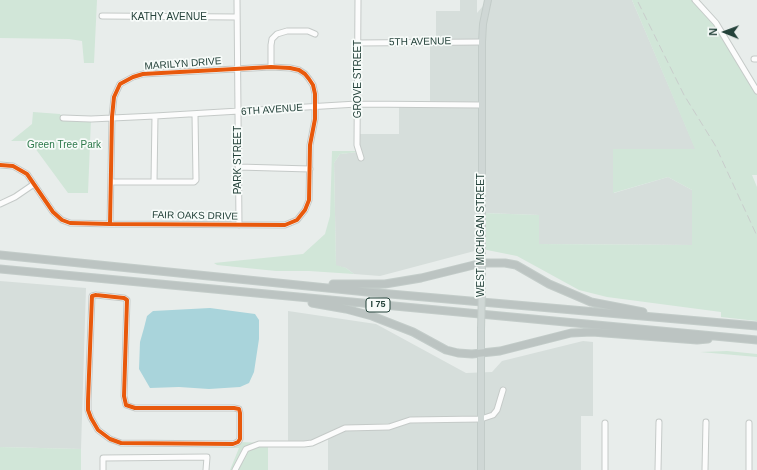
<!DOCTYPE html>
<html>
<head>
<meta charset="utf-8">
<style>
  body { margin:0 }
  #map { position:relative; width:757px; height:470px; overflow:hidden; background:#e8edeb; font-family:Arial,sans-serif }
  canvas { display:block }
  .north { position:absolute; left:705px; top:12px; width:40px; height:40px; -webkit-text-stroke:3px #f7fbf9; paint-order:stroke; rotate:271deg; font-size:11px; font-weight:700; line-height:16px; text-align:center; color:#24423a }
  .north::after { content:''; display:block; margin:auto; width:14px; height:18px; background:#24423a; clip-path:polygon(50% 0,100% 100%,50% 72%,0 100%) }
</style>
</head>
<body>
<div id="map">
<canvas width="757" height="470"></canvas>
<div class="north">N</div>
</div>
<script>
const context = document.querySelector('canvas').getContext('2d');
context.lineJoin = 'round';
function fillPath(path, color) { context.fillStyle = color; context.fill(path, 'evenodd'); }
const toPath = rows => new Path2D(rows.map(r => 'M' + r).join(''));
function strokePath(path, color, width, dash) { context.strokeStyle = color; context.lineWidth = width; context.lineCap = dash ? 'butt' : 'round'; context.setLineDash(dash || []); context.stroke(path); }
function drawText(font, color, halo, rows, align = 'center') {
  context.font = font + ' Arial,sans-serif'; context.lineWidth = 3.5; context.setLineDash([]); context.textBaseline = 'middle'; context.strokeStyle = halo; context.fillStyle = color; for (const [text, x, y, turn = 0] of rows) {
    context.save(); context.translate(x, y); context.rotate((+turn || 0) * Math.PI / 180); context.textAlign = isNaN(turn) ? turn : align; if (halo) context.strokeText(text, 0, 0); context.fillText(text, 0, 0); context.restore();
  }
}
fillPath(toPath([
  [460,0,477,0,477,13,488,0,632,0,696,150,613,149,614,193,668,177,692,190,692,245,539,244,539,215,482,213,482,249,380,276,354,274,346,268,336,266,334,163,340,154,358,152,358,134,399,134,399,105,430,105,430,42,436,42,436,11,460,11],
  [0,281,86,288,81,449,0,447],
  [288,311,376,324,466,373,492,372,502,361,583,341,593,342,593,416,581,416,581,470,328,470,328,436,321,440,288,444]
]), '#d6dedb');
fillPath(toPath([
  [0,0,97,0,94,63,84,63,82,41,69,39,0,38],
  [602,0,695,0,704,8,757,91,757,175,752,175,757,187,757,321,721,317,721,312,607,297,579,290,517,256,482,249,481,213,539,215,539,244,692,245,692,190,668,177,613,193,613,149,695,149,632,0],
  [33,112,60,114,63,118,91,119,88,193,68,193,32,144,32,141,11,141,32,124],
  [332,151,358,151,358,152,340,154,334,163,336,265,346,268,354,274,309,271,276,271,217,265,214,263,303,254,325,234,330,216],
  [727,351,757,354,757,357,700,352],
  [238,442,268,443,268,470,230,470,239,448,176,447],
  [0,447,81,449,81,470,0,470]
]), '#d1e6d8');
fillPath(toPath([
  [210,308,255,314,259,320,259,339,254,372,249,383,240,387,209,389,179,387,150,388,139,369,140,342,144,328,147,316,153,311]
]), '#a9d4db');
const minor = toPath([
  [237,0,239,225],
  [358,0,357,145,361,158],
  [695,0,716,23,757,91],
  [102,16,237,17],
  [358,43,482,42],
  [754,59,757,59],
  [271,67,271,45,272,39,277,34,287,31,308,31,315,34],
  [63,118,91,119,155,116,357,104,481,105],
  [0,165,13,166,27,174,53,212,62,220,70,223,110,224,285,225,297,220,305,210,309,200,310,145,315,119,315,94,313,85,309,79,305,74,299,70,290,68,271,67,143,74,133,77,120,84,114,97,112,117,110,224],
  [238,167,310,169],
  [112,182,194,182,196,180,195,114],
  [154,182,155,116],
  [0,204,15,197,34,184],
  [96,295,124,298,127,300,124,396,126,405,135,408,234,408,239,409,240,413,240,439,238,442,233,444,121,443,110,439,98,430,91,418,88,410,88,401,92,296,96,295],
  [749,423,749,470],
  [103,470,103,458,207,457,206,470],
  [235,470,246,449,259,444,304,444,312,443,345,428,389,427,410,420,481,419,493,415,497,410,503,390],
  [605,470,605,423],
  [658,470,659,422],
  [705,470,706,422]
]);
const major = toPath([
  [482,290,482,42,483,24,488,0],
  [481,470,481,329]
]);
const highway = toPath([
  [0,255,367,292,757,326],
  [0,269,757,340],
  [333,284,385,284,421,278,482,263,505,263,516,265,549,284,591,302,643,312],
  [312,303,346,309,372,316,413,332,446,350,458,353,472,354,500,351,571,333,592,332,697,340,708,339]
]);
strokePath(minor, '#c5cac8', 7);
strokePath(major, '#c3ccc9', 8);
strokePath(highway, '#c3ccc9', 9);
strokePath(minor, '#fcfcfc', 5);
strokePath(major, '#cfd7d5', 6);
strokePath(highway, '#bcc4c2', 7);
strokePath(toPath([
  [638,2,684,95,715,145,757,236]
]), '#c9cdcc', 1, [8, 4]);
const majorBridge = toPath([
  [481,329,482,290]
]);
strokePath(majorBridge, '#c3ccc9', 8, []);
strokePath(majorBridge, '#cfd7d5', 6);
strokePath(toPath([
  [0,165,13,166,27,174,53,212,62,220,70,223,110,224,285,225,297,220,305,210,309,200,310,145,315,119,315,94,313,85,309,79,305,74,299,70,290,68,271,67,143,74,133,77,120,84,114,97,112,117,110,224],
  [96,295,124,298,127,300,124,396,126,405,135,408,234,408,239,409,240,413,240,439,238,442,233,444,121,443,110,439,98,430,91,418,88,410,88,401,92,296,96,295]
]), '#e8590c', 4);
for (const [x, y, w] of [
  [378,305,24]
]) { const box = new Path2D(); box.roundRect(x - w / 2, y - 7, w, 14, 3); context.fillStyle = '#f7fbf9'; context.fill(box); strokePath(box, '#24423a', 1); }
drawText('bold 9px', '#24423a', null, [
  ["I 75",378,305]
]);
drawText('10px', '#24423a', '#f7fbf9', [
  ["KATHY AVENUE",169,17],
  ["5TH AVENUE",420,42,-1],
  ["MARILYN DRIVE",183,64,-4],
  ["GROVE STREET",358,79,-90],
  ["6TH AVENUE",272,110,-4],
  ["PARK STREET",238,160,-90],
  ["FAIR OAKS DRIVE",195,216,1],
  ["WEST MICHIGAN STREET",481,235,-90]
]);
drawText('10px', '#2d7a4b', '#f7fbf9', [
  ["Green Tree Park",64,145]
]);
</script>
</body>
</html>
